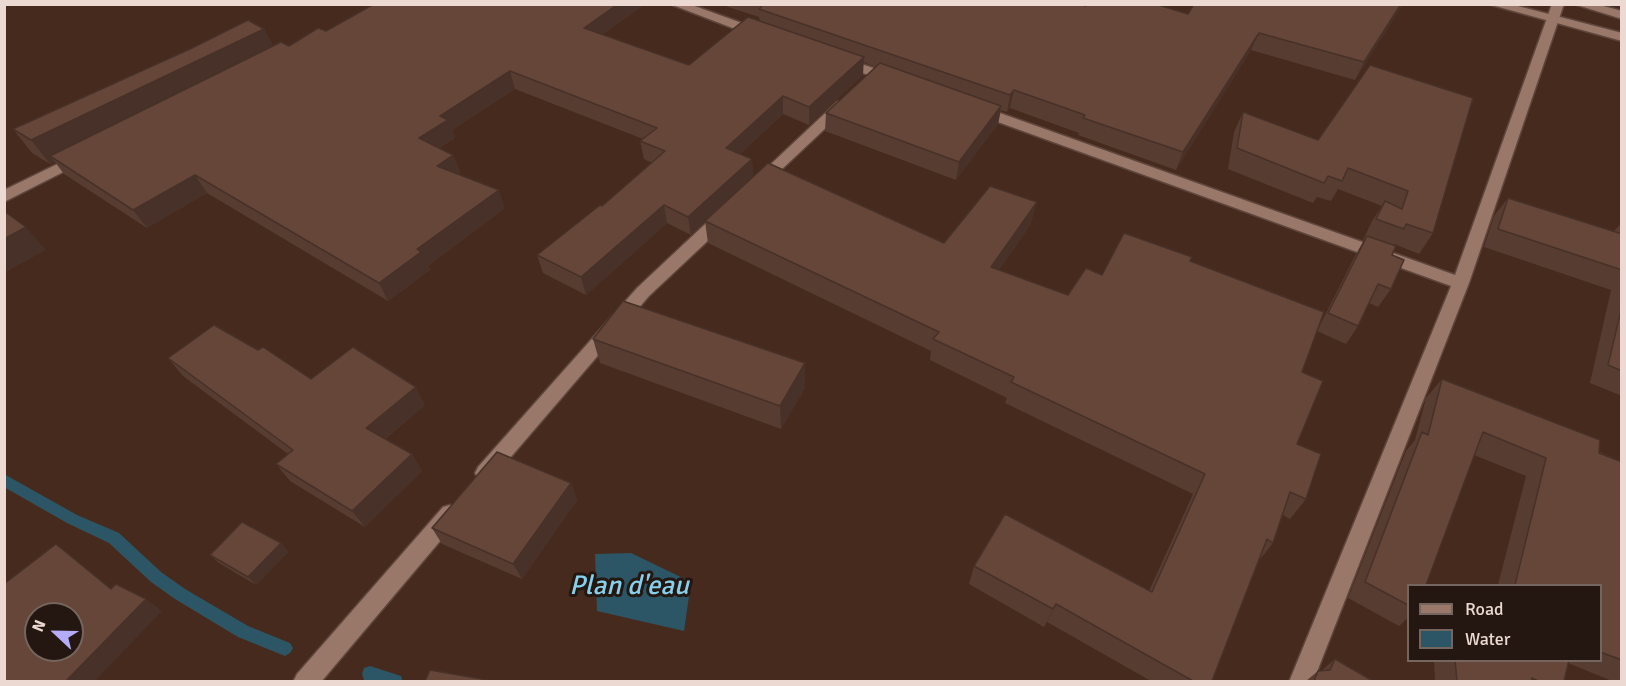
<!DOCTYPE html>
<html>
<head>
<meta charset="utf-8">
<style>
  body { margin:0 }
  #map { position:relative; width:1626px; height:686px; overflow:hidden; background:#472a1e; font-family:Signika,sans-serif }
  canvas { display:block }
  .frame { position:absolute; inset:0; border:6px solid #ecd9d1; pointer-events:none }
  .legend { position:absolute; left:1407px; top:584px; width:195px; height:78px; box-sizing:border-box; background:#241711; border:2px solid #74655e; margin:0; padding:8px 10px; list-style:none; font-size:18px; color:#ecd9d1 }
  .legend li { display:flex; align-items:center; gap:12px; height:30px }
  .legend b { width:30px; border:2px solid #74655e }
  .north { position:absolute; left:24px; top:602px; width:60px; height:60px; box-sizing:border-box; background:#241711; border:2px solid #74655e; border-radius:50%; rotate:292deg; font-size:16px; font-weight:700; line-height:24px; text-align:center; color:#ecd9d1 }
  .north::after { content:''; display:block; margin:auto; width:21px; height:27px; background:#b4acf9; clip-path:polygon(50% 0,100% 100%,50% 72%,0 100%) }
</style>
</head>
<body>
<div id="map">
<canvas width="1626" height="686"></canvas>
<div class="frame"></div>
<ul class="legend">
<li><b style="height:8px;background:#997769"></b>Road</li>
<li><b style="height:16px;background:#2c5665"></b>Water</li>
</ul>
<div class="north">N</div>
</div>
<script>
const context = document.querySelector('canvas').getContext('2d');
context.lineJoin = 'round';
function fillPath(path, color) { context.fillStyle = color; context.fill(path, 'evenodd'); }
const toPath = rows => new Path2D(rows.map(r => 'M' + r).join(''));
function strokePath(path, color, width, dash) { context.strokeStyle = color; context.lineWidth = width; context.lineCap = dash ? 'butt' : 'round'; context.setLineDash(dash || []); context.stroke(path); }
function drawText(font, color, halo, rows, align = 'center') {
  context.font = font + ' Signika,sans-serif'; context.lineWidth = 6; context.setLineDash([]); context.textBaseline = 'middle'; context.strokeStyle = halo; context.fillStyle = color; for (const [text, x, y, turn = 0] of rows) {
    context.save(); context.translate(x, y); context.rotate((+turn || 0) * Math.PI / 180); context.textAlign = isNaN(turn) ? turn : align; if (halo) context.strokeText(text, 0, 0); context.fillText(text, 0, 0); context.restore();
  }
}
fillPath(toPath([
  [631,553,691,582,684,631,597,611,595,554]
]), '#2c5665');
fillPath(toPath([
  [4,474,77,515,119,533,161,572,185,589,248,626,290,643,293,648,290,653,285,656,238,637,175,599,151,582,109,543,67,523,4,487,4,474],
  [370,666,401,676,403,682,369,682,364,680,362,674,364,668,370,666]
]), '#2c5665');
const minor = toPath([
  [670,4,689,4,764,31,766,34,760,38,756,37,670,4],
  [1552,4,1564,4,1469,283,1313,682,1289,682,1451,286,973,113,971,110,978,106,983,107,1455,275,1552,4],
  [840,57,898,76,900,79,893,83,835,64,833,61,840,57],
  [842,101,847,102,849,105,847,108,764,186,754,186,751,183,754,180,837,102,842,101],
  [724,211,730,212,732,216,730,220,649,296,492,479,485,482,478,479,475,473,478,467,637,288,718,212,724,211],
  [450,505,457,507,460,514,457,521,321,682,293,682,297,674,443,507,450,505]
]);
const tertiary = toPath([
  [1488,4,1510,4,1622,33,1622,41,1488,4],
  [1574,4,1596,4,1622,11,1622,19,1574,4],
  [82,152,87,154,89,157,87,160,4,202,4,190,82,152]
]);
strokePath(minor, '#5e463c', 3);
strokePath(tertiary, '#5e463c', 3);
fillPath(minor, '#997769');
fillPath(tertiary, '#997769');
fillPath(toPath([
  [374,4,645,4,602,35,689,65,760,21,759,17,719,4,1080,4,1086,6,1188,14,1403,4,1355,80,1251,50,1176,170,1078,135,1079,133,1010,108,1007,112,1001,110,998,124,956,180,825,131,826,113,876,67,863,62,863,75,809,125,783,114,740,154,752,159,753,177,944,243,1031,224,999,270,1068,295,1102,275,1190,261,1318,329,1356,254,1364,240,1363,240,1372,221,1382,206,1338,189,1331,201,1317,197,1313,203,1228,169,1234,132,1243,112,1318,140,1370,65,1433,233,1419,254,1394,244,1392,255,1391,289,1378,307,1369,303,1358,326,1346,344,1317,331,1302,372,1297,444,1306,499,1290,519,1283,515,1273,543,1258,562,1212,681,1151,681,1047,622,1044,627,969,584,974,566,1149,591,1193,494,1005,403,1007,398,930,360,931,351,708,243,705,221,691,235,667,223,586,295,543,273,537,255,602,206,652,163,644,159,640,141,643,139,515,89,452,130,455,138,439,148,453,155,460,173,458,174,505,208,428,266,430,270,388,301,207,193,147,228,64,174,55,162,50,164,32,153,13,129,264,29,273,46,289,46,326,31],
  [1508,198,1614,231,1622,223,1622,396,1590,383,1611,290,1484,247,1494,216],
  [593,339,805,388,781,429,600,363],
  [168,358,311,379,425,405,385,439,412,454,422,471,365,527,290,481,276,464,288,454,183,376],
  [1442,379,1622,462,1622,681,1612,681,1568,663,1564,681,1435,681,1434,660,1600,660,1600,585,1498,585,1526,476,1474,455,1408,585,1408,618,1399,626,1348,598,1406,451,1415,440,1426,398],
  [571,483,577,500,522,579,442,544,432,528],
  [281,543,288,552,256,585,219,563,210,555],
  [1335,659,1373,681,1306,681,1318,671,1321,671]
]), '#573c31');
fillPath(toPath([
  [618,4,645,4,587,46,584,28],
  [1401,4,1403,4,1355,80,1364,62],
  [264,29,276,52,50,156,55,162,50,164,31,140],
  [1259,33,1251,50,1176,170,1183,152],
  [864,57,863,75,809,125,809,107],
  [510,71,515,89,452,130,455,138,426,156,419,138,440,116],
  [1014,90,1010,108,1007,112,1010,95],
  [783,96,783,114,727,166,726,148],
  [1001,106,998,124,956,180,959,162],
  [453,155,460,173,444,184,437,166],
  [752,159,753,177,691,235,688,217],
  [195,175,207,193,147,228,133,210],
  [499,190,505,208,428,266,430,270,388,301,379,283,417,249],
  [1037,202,1031,224,986,289,991,267],
  [664,205,667,223,586,295,581,277],
  [26,227,46,250,4,273,4,239],
  [805,363,805,388,781,429,780,406],
  [416,387,425,405,377,445,366,428],
  [412,454,422,471,365,527,352,511],
  [571,483,577,500,522,579,513,564],
  [281,543,288,552,256,585,248,577],
  [56,544,73,557,128,602,111,589],
  [146,599,162,611,95,681,66,681],
  [1056,604,1047,622,1044,627,1053,609]
]), '#473128');
const building = toPath([
  [374,4,618,4,584,28,689,65,748,17,864,57,809,107,783,96,726,148,752,159,688,217,664,205,581,277,537,255,600,205,602,206,665,151,640,141,657,128,510,71,440,116,448,120,419,138,453,155,437,166,499,190,417,249,421,252,379,283,195,175,133,210,50,156,281,42,289,46,318,28,326,31,374,4],
  [764,4,1080,4,1086,6,1088,4,1132,4,1136,5,1136,4,1155,4,1188,14,1194,4,1401,4,1364,62,1259,33,1183,152,1083,118,1085,115,1014,90,1010,95,759,9,764,4],
  [248,20,264,29,31,140,13,129,192,48,248,20],
  [880,63,1001,106,959,162,826,113,880,63],
  [1370,65,1473,98,1433,233,1406,224,1404,229,1376,219,1385,201,1402,209,1408,191,1348,168,1342,181,1328,176,1324,183,1237,148,1243,112,1318,140,1370,65],
  [768,163,944,243,990,186,1037,202,991,267,1068,295,1086,268,1102,275,1124,233,1192,257,1190,261,1324,312,1302,372,1323,381,1297,444,1321,454,1306,499,1290,492,1273,543,1267,539,1212,681,1193,681,1056,604,1053,609,974,566,1005,514,1152,592,1205,474,1011,382,1014,377,933,339,939,332,705,221,768,163],
  [1508,198,1622,234,1622,270,1498,229,1508,198],
  [4,211,26,227,4,239,4,211],
  [1367,236,1396,246,1392,255,1404,260,1391,289,1378,284,1358,326,1328,313,1367,236],
  [623,301,805,363,780,406,593,339,623,301],
  [1622,306,1622,371,1608,365,1622,306],
  [214,325,258,350,263,347,311,379,353,347,416,387,366,428,412,454,352,511,276,464,293,450,168,358,214,325],
  [1442,379,1600,440,1599,453,1622,462,1622,660,1600,652,1600,585,1515,585,1546,458,1483,432,1426,585,1408,585,1408,605,1365,582,1422,432,1428,435,1442,379],
  [497,452,571,483,513,564,432,528,497,452],
  [242,522,281,543,248,577,210,555,242,522],
  [56,544,111,589,116,584,146,599,66,681,4,681,4,584,56,544],
  [36,614,72,614,72,650,36,650,36,614],
  [1335,659,1373,681,1314,681,1318,671,1330,670,1335,659],
  [1455,660,1569,660,1564,681,1538,681,1532,678,1532,681,1457,681,1455,660],
  [430,670,493,681,425,681,430,670]
]);
fillPath(building, '#654639');
strokePath(building, '#473128', 1.5);
drawText('italic 27px', '#86d0ec', '#241711', [
  ["Plan d'eau",629,587]
]);
</script>
</body>
</html>
